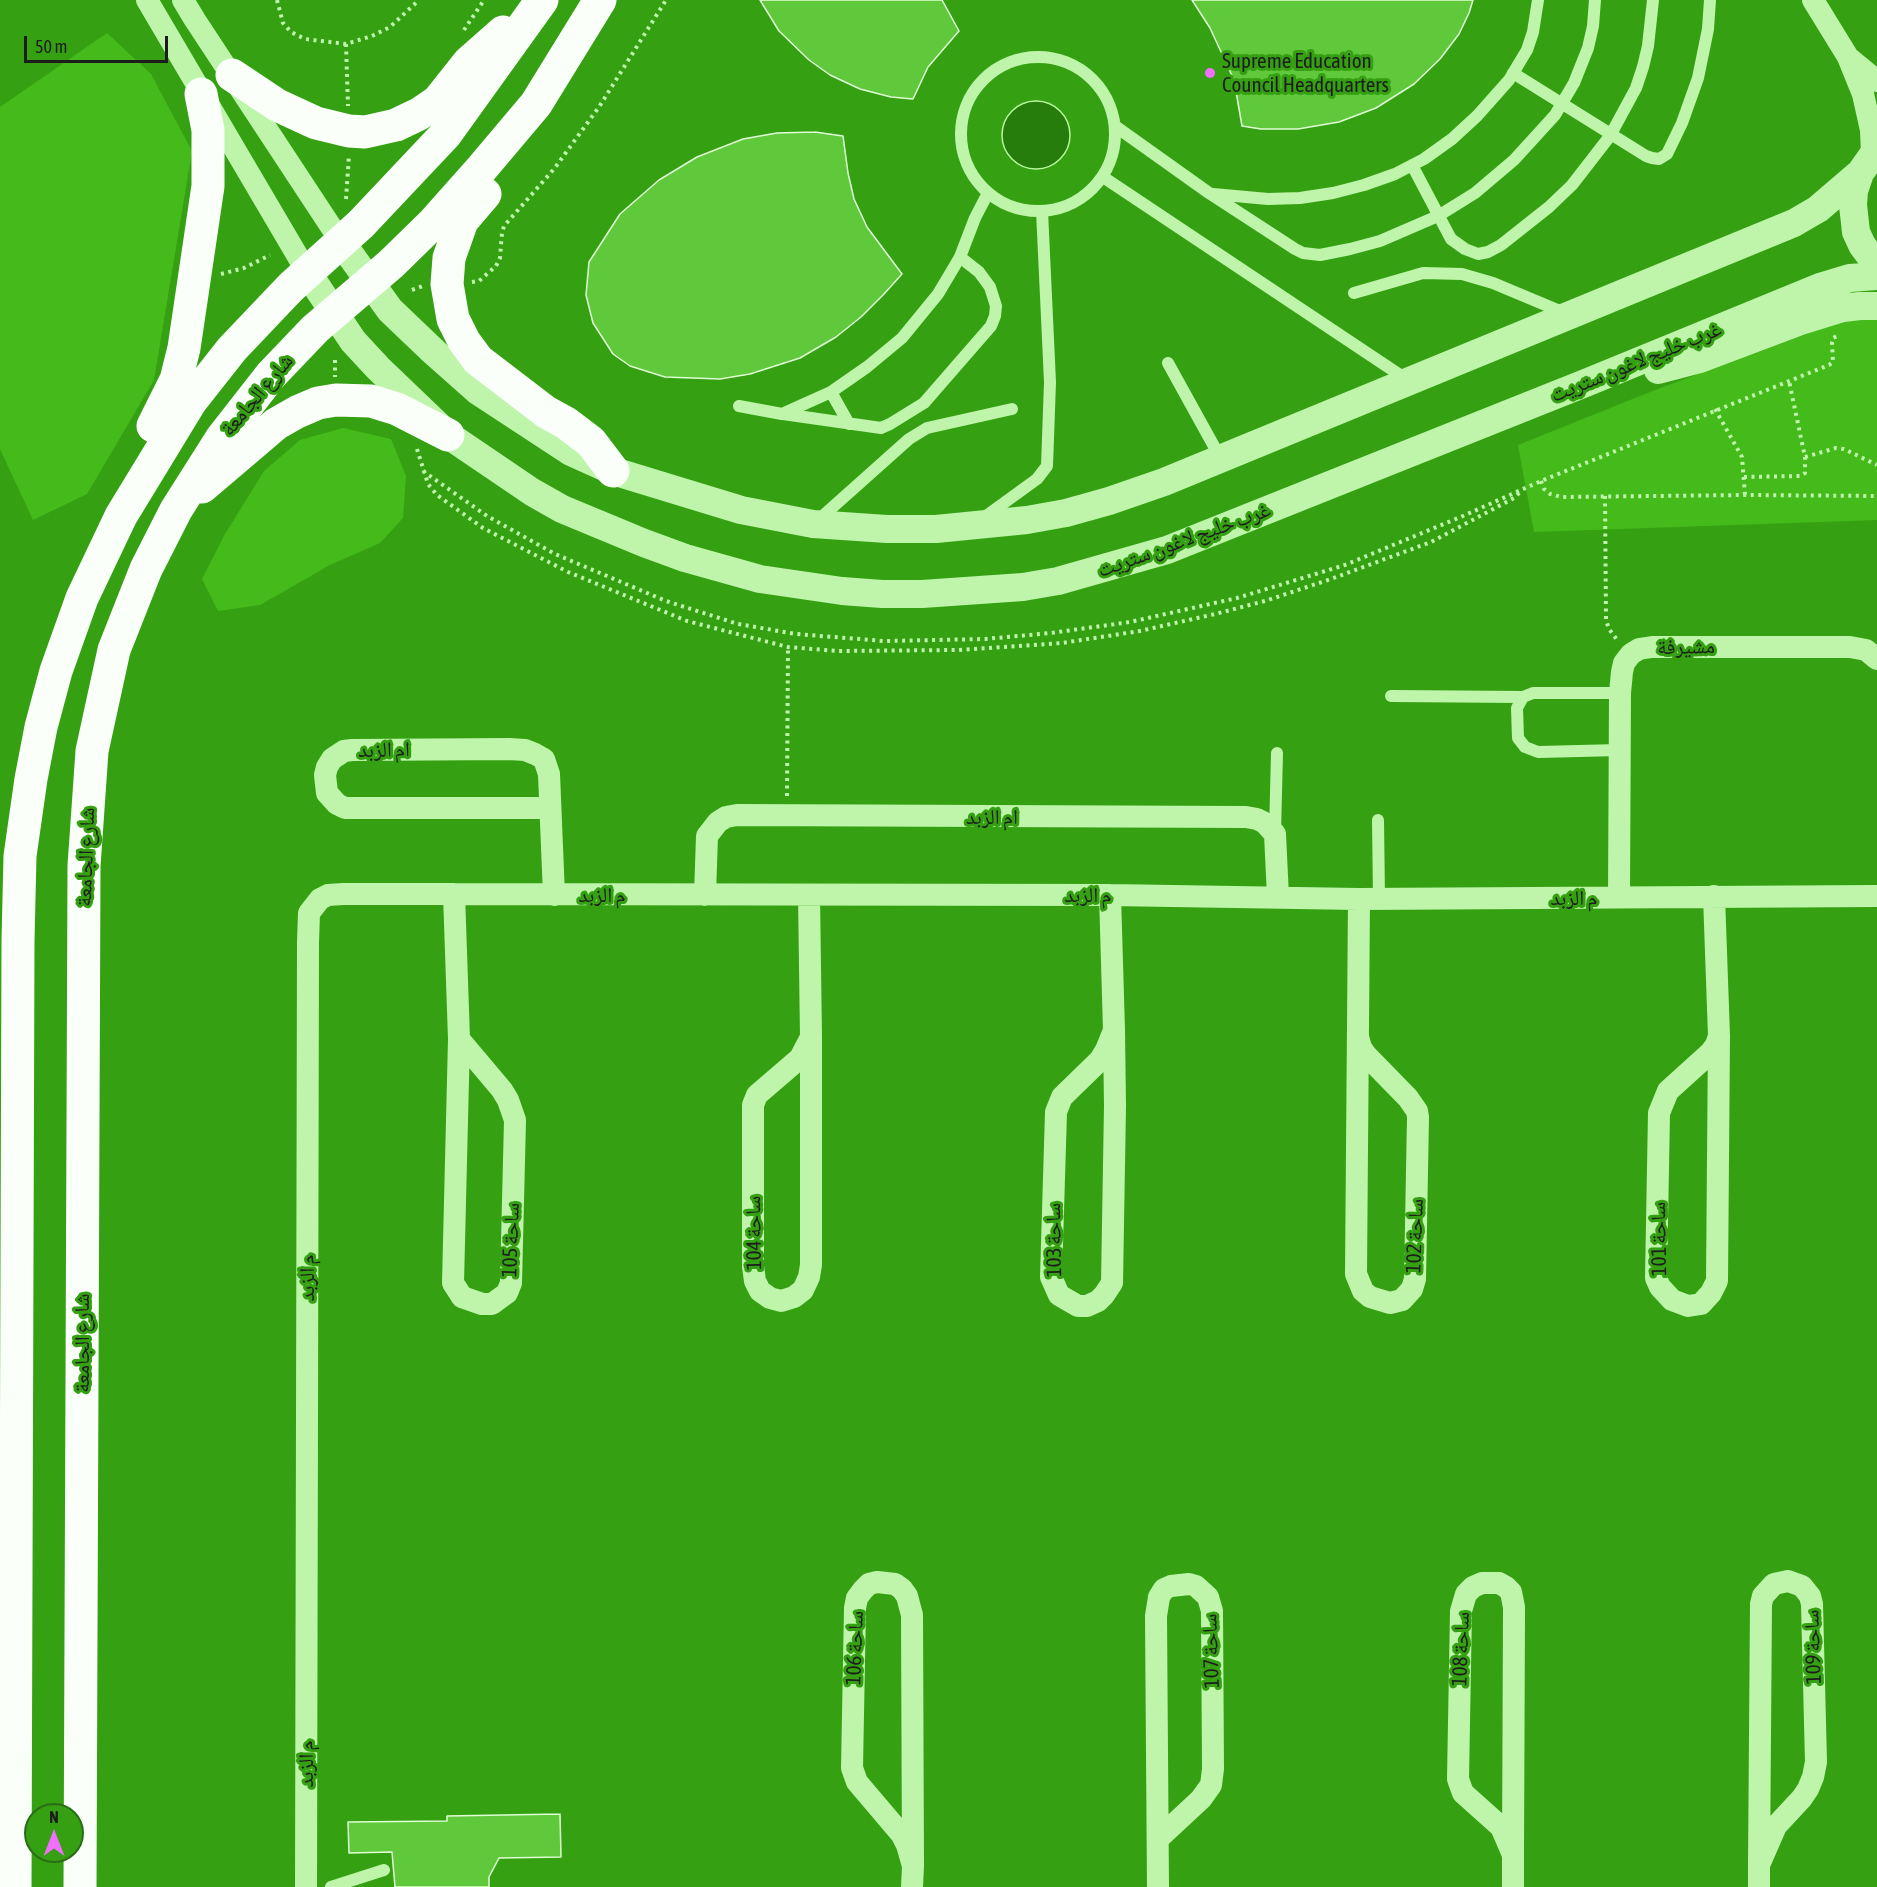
<!DOCTYPE html>
<html>
<head>
<meta charset="utf-8">
<style>
  body { margin:0 }
  #map { position:relative; width:1877px; height:1887px; overflow:hidden; background:#35a112; font-family:"Asap Condensed",sans-serif }
  canvas { display:block }
  .north { position:absolute; left:24px; top:1803px; width:60px; height:60px; box-sizing:border-box; background:#35a112; border:2px solid #2b6c16; border-radius:50%; rotate:0deg; font-size:16px; font-weight:700; line-height:24px; text-align:center; color:#1d1d1d }
  .north::after { content:''; display:block; margin:auto; width:21px; height:27px; background:#f16fff; clip-path:polygon(50% 0,100% 100%,50% 72%,0 100%) }
  .scale { position:absolute; left:24px; top:36px; width:144px; height:27px; box-sizing:border-box; border:3px solid #1d1d1d; border-top:0; padding-left:8px; font-size:18px; line-height:21px; white-space:nowrap; color:#1d1d1d; -webkit-text-stroke:4px #35a112; paint-order:stroke }
</style>
</head>
<body>
<div id="map">
<canvas width="1877" height="1887"></canvas>
<div class="north">N</div>
<div class="scale">50 m</div>
</div>
<script>
const context = document.querySelector('canvas').getContext('2d');
context.lineJoin = 'round';
function fillPath(path, color) { context.fillStyle = color; context.fill(path, 'evenodd'); }
const toPath = rows => new Path2D(rows.map(r => 'M' + r).join(''));
function strokePath(path, color, width, dash) { context.strokeStyle = color; context.lineWidth = width; context.lineCap = dash ? 'butt' : 'round'; context.setLineDash(dash || []); context.stroke(path); }
function drawText(font, color, halo, rows, align = 'center') {
  context.font = font + ' "Asap Condensed","Noto Naskh Arabic",sans-serif'; context.lineWidth = 6; context.setLineDash([]); context.textBaseline = 'middle'; context.strokeStyle = halo; context.fillStyle = color; for (const [text, x, y, turn = 0] of rows) {
    context.save(); context.translate(x, y); context.rotate((+turn || 0) * Math.PI / 180); context.textAlign = isNaN(turn) ? turn : align; if (halo) context.strokeText(text, 0, 0); context.fillText(text, 0, 0); context.restore();
  }
}
fillPath(toPath([
  [107,33,151,74,192,151,154,380,87,494,33,520,0,449,0,107],
  [1866,319,1877,319,1877,520,1534,532,1518,445,1655,390,1823,328,1846,321],
  [343,428,391,439,406,476,403,518,380,543,330,565,260,605,218,611,202,579,225,534,264,471,300,440]
]), '#44bb1a');
const water = toPath([
  '1002 135a34 34 0 1 1 68 0a34 34 0 1 1-68 0Z'
]);
fillPath(water, '#267d0b');
strokePath(water, '#b6f89d', 1.5);
const building = toPath([
  [760,0,942,0,959,31,928,67,913,99,891,97,860,89,830,75,809,60,779,31,760,0],
  [1192,0,1473,0,1469,13,1459,34,1440,59,1414,84,1376,108,1339,122,1298,129,1261,129,1242,126,1234,80,1210,28,1192,0],
  [815,132,843,136,848,173,854,199,867,227,902,274,884,294,861,317,836,337,800,358,750,374,720,379,665,377,630,366,613,354,593,323,586,295,589,262,620,214,659,180,697,157,743,139,777,133,815,132],
  [560,1814,561,1857,499,1858,489,1877,489,1887,395,1887,392,1852,349,1853,348,1822,447,1821,447,1816,560,1814]
]);
fillPath(building, '#5fc83b');
strokePath(building, '#dffed4', 1.5);
strokePath(toPath([
  [277,0,283,23,291,32,305,39,346,44,372,36,390,27,419,0],
  [464,30,484,0],
  [346,44,348,106],
  [346,199,349,155],
  [221,274,244,268,270,255],
  [472,282,479,281,496,266,500,258,502,233,504,226,554,169,599,107,666,0],
  [412,290,423,286],
  [335,360,335,377],
  [1715,409,1742,457,1745,495],
  [417,449,428,484,437,495,483,528,568,572,687,621,788,647,837,651,958,650,1062,643,1140,631,1215,614,1265,601,1331,579,1431,542,1514,498,1521,491],
  [1805,457,1836,448,1844,449,1877,465],
  [423,471,487,516,555,554,666,601,738,624,796,634,884,641,985,639,1051,633,1130,622,1237,598,1345,565,1463,516,1541,481,1829,365,1833,362,1832,342,1833,338,1837,336],
  [1744,477,1800,476,1805,473,1805,457,1789,381],
  [1541,481,1544,489,1550,494,1561,497,1745,495,1877,496],
  [1605,496,1606,620,1609,629,1618,641],
  [787,796,788,647]
]), '#bef5ab', 4, [3, 4.5]);
strokePath(toPath([
  '961 134a77 77 0 1 1 154 0a77 77 0 1 1-154 0Z',
  [1513,73,1646,156,1652,158,1659,159,1667,154,1682,123,1698,78,1708,29,1710,0],
  [1115,126,1209,193,1295,249,1303,253,1320,255,1350,249,1380,241,1438,216,1475,193,1514,160,1555,115,1574,83,1588,48,1593,26,1595,0],
  [1412,165,1451,239,1465,249,1478,254,1488,252,1501,245,1549,207,1572,185,1610,136,1636,88,1643,67,1648,46,1653,0],
  [1103,177,1406,379],
  [1213,194,1268,199,1300,198,1333,193,1364,185,1395,174,1424,159,1452,139,1477,116,1509,80,1527,50,1533,32,1538,0],
  [1354,293,1423,273,1462,274,1493,283,1567,314],
  [1168,363,1221,459],
  [831,392,849,424],
  [739,406,782,414,831,392,867,367,902,338,938,294,960,257,975,218,988,193],
  [783,414,881,428,890,424,924,403,991,326,995,316,996,306,990,287,979,272,960,257],
  [986,516,1037,479,1047,466,1050,382,1042,211],
  [816,522,909,439,927,428,1012,409],
  [1620,693,1533,693,1523,697,1517,708,1518,738,1525,747,1538,752,1620,750],
  [1391,696,1523,697],
  [1378,820,1379,898],
  [1275,833,1277,753],
  [331,1887,384,1870]
]), '#bef5ab', 12);
strokePath(toPath([
  [147,0,307,272],
  [183,0,195,20,341,242],
  [1813,0,1848,57,1863,94,1871,130,1872,154],
  [1849,58,1877,81],
  [550,808,345,808,337,804,327,793,325,775,327,767,332,759,344,751,352,750,509,749,525,750,535,754,544,759,549,774,554,895],
  [454,894,459,1039,453,1283,462,1297,482,1304,492,1304,507,1293,511,1283,515,1120,508,1100,502,1090,459,1039],
  [705,895,707,836,718,822,726,817,737,815,1246,817,1257,819,1265,823,1275,834,1278,897],
  [809,895,811,1037,811,1265,809,1277,803,1290,794,1297,781,1301,770,1298,760,1291,755,1281,753,1266,753,1105,757,1095,800,1058,811,1037],
  [1110,895,1114,1030,1115,1106,1112,1283,1104,1295,1098,1301,1087,1306,1078,1306,1059,1295,1051,1277,1056,1112,1062,1097,1100,1060,1106,1050,1114,1030],
  [1714,896,1719,1036,1717,1281,1711,1293,1701,1304,1688,1306,1672,1300,1660,1287,1656,1278,1659,1113,1668,1091,1710,1053,1716,1045,1719,1036],
  [1619,897,1620,693,1622,672,1624,663,1631,654,1639,649,1652,647,1850,647,1866,650,1877,659],
  [1358,1037,1361,1048,1366,1055,1408,1098,1417,1111,1418,1117,1415,1279,1412,1289,1402,1300,1390,1303,1370,1297,1363,1291,1356,1274,1359,899],
  [1759,1865,1776,1826,1802,1798,1808,1789,1813,1777,1816,1762,1812,1604,1810,1596,1802,1586,1788,1581,1774,1584,1763,1596,1761,1604,1759,1865,1759,1887],
  [306,1887,308,942,309,913,320,899,328,895,343,894,454,894,1110,895,1359,899,1877,896],
  [912,1887,913,1866,912,1615,907,1596,902,1589,895,1584,877,1582,869,1584,863,1590,857,1598,855,1608,852,1768,857,1782,902,1835,907,1845,913,1866],
  [1158,1887,1156,1616,1159,1597,1164,1589,1171,1586,1189,1584,1196,1586,1208,1597,1212,1611,1213,1769,1211,1785,1201,1799,1159,1838],
  [1513,1887,1513,1855,1514,1613,1514,1607,1511,1592,1506,1587,1499,1583,1482,1583,1473,1587,1466,1594,1461,1611,1458,1779,1463,1793,1501,1827,1513,1855]
]), '#bef5ab', 22);
strokePath(toPath([
  [1877,149,1860,173,1854,191,1853,205,1856,232,1862,245,1877,265],
  [341,242,390,310,434,352,478,391,571,452,613,471,741,510,813,524,887,529,936,529,1027,520,1066,513,1109,501,1164,482,1794,223,1818,209,1860,173],
  [307,272,353,341,378,368,448,435,532,492,562,509,644,543,685,558,760,579,842,591,882,594,922,594,1023,587,1058,581,1167,550,1588,382,1820,287,1850,278,1877,276],
  [1658,370,1700,359,1801,321,1843,308,1860,306,1877,306]
]), '#bef5ab', 28);
strokePath(toPath([
  [232,75,277,105,316,123,349,131,365,132,396,125,419,114,438,101,469,62,503,32],
  [485,194,462,221,449,258,447,284,453,319,464,341,478,360,546,412,566,423,591,442,613,471],
  [153,426,176,380,184,348,208,186,208,130,201,94],
  [202,487,276,424,297,412,318,403,336,400,371,401,397,409,448,435],
  [15,1887,18,941,20,856,31,779,41,727,56,671,82,598,121,516,191,401,232,349,291,287,361,224,445,135,542,0],
  [80,1887,84,866,92,751,114,650,146,569,176,510,221,439,271,375,315,329,391,264,434,222,482,168,536,104,600,0]
]), '#fafff9', 33);
for (const [x, y, r, color] of [
  [1210,73,6,"#f16fff"]
]) { const dot = new Path2D(); dot.arc(x, y, r, 0, 2 * Math.PI); context.fillStyle = color; context.fill(dot); strokePath(dot, '#35a112', 2); }
drawText('21px', '#1d1d1d', '#35a112', [
  ["Supreme Education",1222,61],
  ["Council Headquarters",1222,85]
], 'left');
drawText('21px', '#1d1d1d', '#35a112', [
  ["غرب خليج لاغون ستريت",1636,362,-22],
  ["شارع الجامعة",257,395,-50],
  ["غرب خليج لاغون ستريت",1184,540,-20],
  ["مشيرفة",1686,647,-1],
  ["ام الزبد",384,750,-1],
  ["ام الزبد",992,817],
  ["شارع الجامعة",86,857,-88],
  ["م الزبد",602,895],
  ["م الزبد",1088,895],
  ["م الزبد",1574,898],
  ["ساحة 104",754,1233,-91],
  ["ساحة 102",1415,1236,-88],
  ["ساحة 101",1659,1239,-91],
  ["ساحة 105",511,1240,-88],
  ["ساحة 103",1054,1240,-91],
  ["م الزبد",307,1278,-90],
  ["شارع الجامعة",82,1343,-90],
  ["ساحة 109",1813,1647,-92],
  ["ساحة 106",855,1648,-88],
  ["ساحة 108",1461,1649,-88],
  ["ساحة 107",1211,1651,-92],
  ["م الزبد",306,1764,-90]
]);
</script>
</body>
</html>
